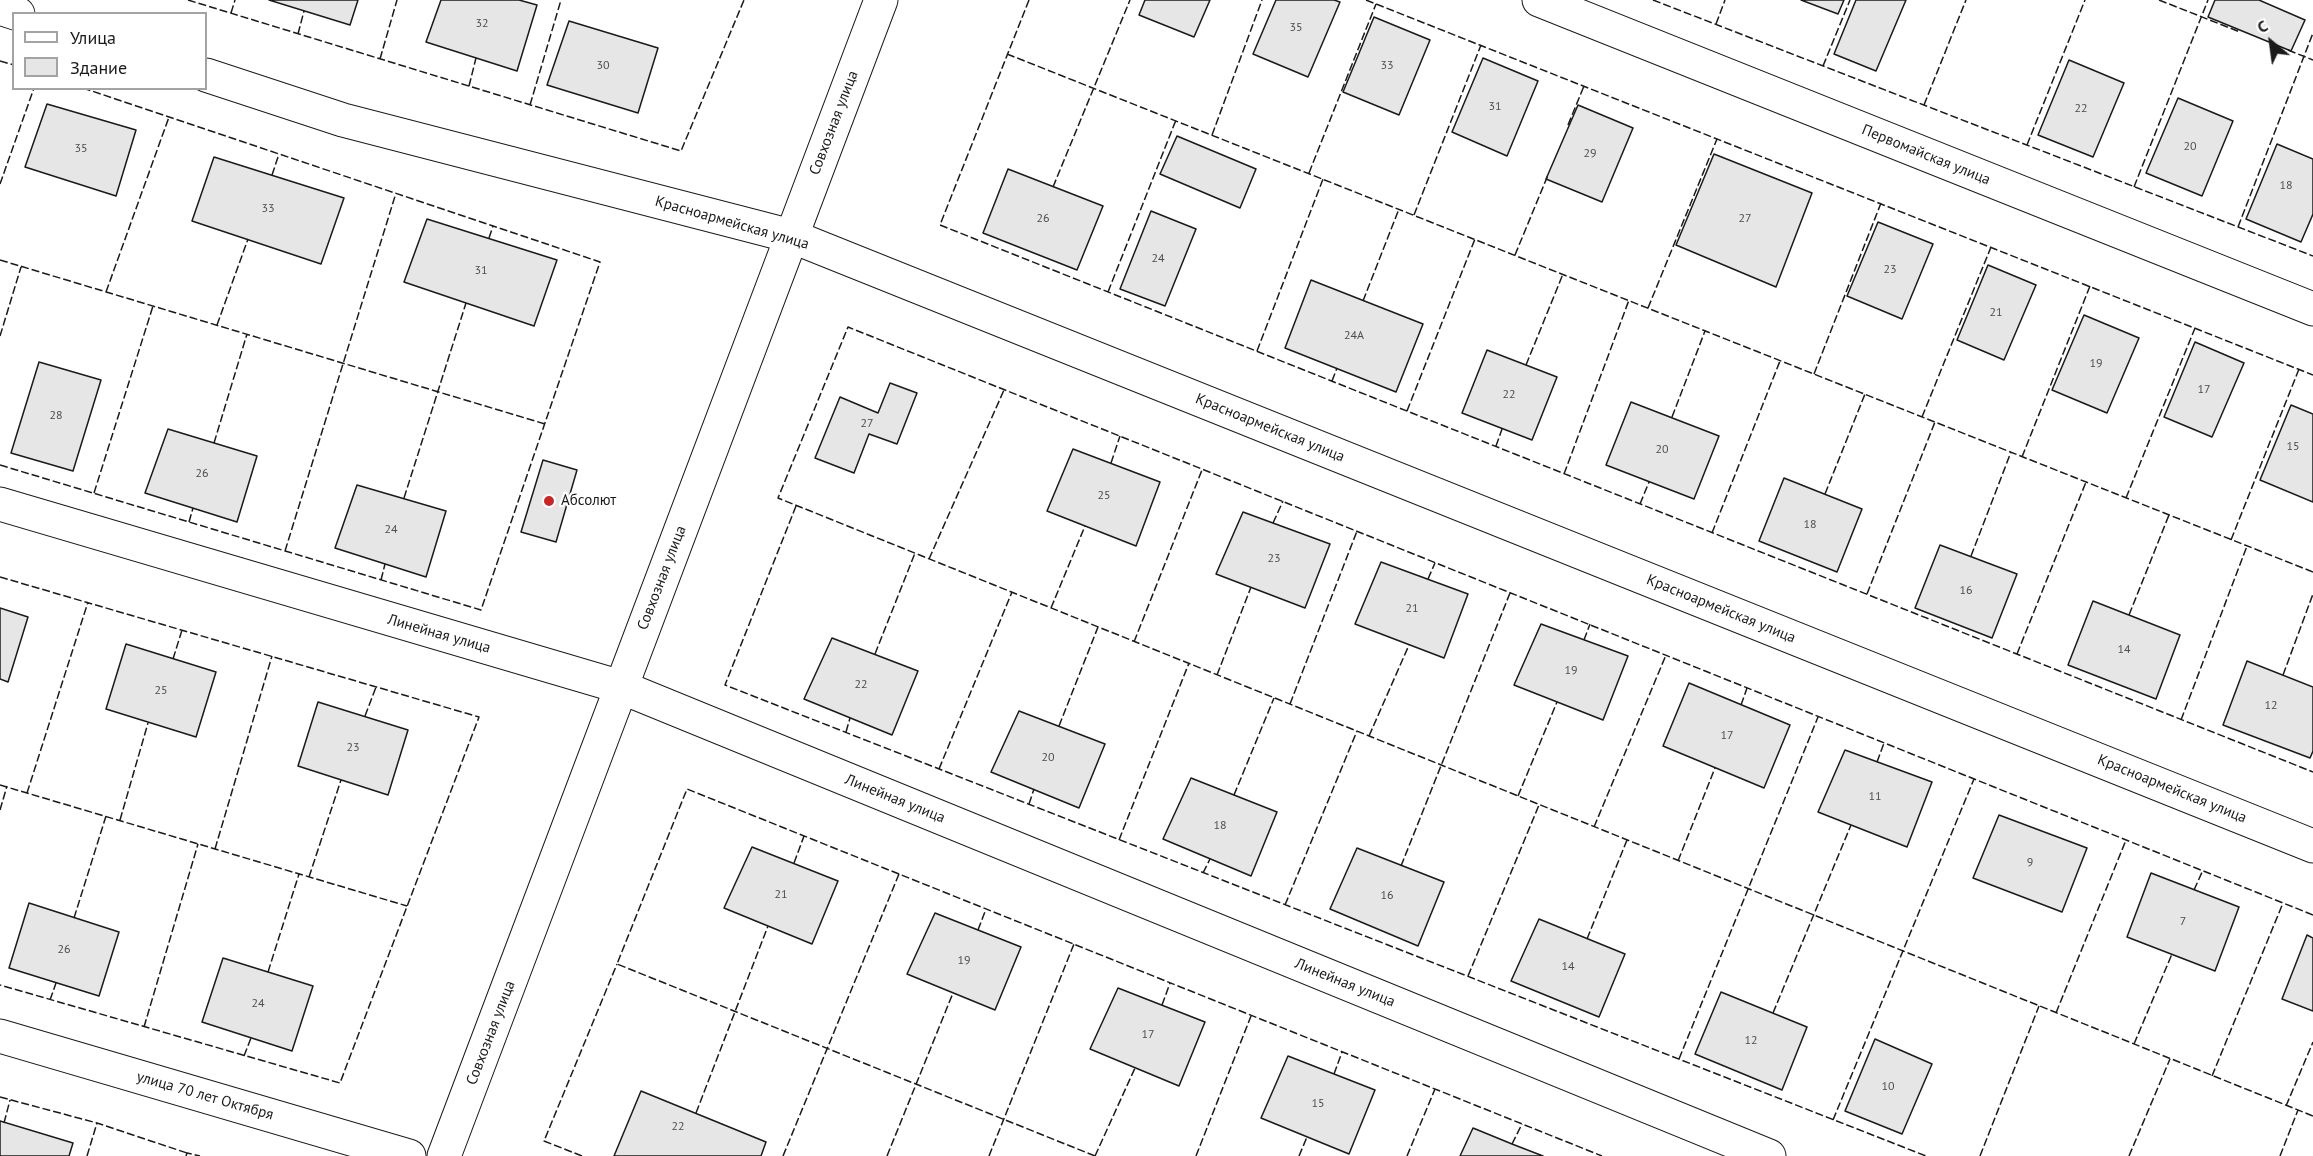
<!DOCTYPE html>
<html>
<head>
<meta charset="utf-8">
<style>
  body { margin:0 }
  #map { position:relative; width:2313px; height:1156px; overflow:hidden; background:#fff; font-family:"PT Sans",sans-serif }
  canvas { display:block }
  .legend { position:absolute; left:12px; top:12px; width:195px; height:78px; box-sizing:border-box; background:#fff; border:2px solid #a3a3a3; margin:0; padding:8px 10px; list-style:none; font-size:18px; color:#1a1a1a }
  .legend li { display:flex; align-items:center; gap:12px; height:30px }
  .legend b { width:30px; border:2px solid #a3a3a3 }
  .north { position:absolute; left:2241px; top:12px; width:60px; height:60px; -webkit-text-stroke:4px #fff; paint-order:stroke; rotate:331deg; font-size:16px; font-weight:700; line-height:24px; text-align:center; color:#1a1a1a }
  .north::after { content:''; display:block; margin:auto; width:21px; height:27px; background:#1a1a1a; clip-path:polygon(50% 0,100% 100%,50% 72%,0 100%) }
</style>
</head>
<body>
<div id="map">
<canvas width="2313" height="1156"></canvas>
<ul class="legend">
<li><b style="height:8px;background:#fff"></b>Улица</li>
<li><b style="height:16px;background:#e6e6e6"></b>Здание</li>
</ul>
<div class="north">С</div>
</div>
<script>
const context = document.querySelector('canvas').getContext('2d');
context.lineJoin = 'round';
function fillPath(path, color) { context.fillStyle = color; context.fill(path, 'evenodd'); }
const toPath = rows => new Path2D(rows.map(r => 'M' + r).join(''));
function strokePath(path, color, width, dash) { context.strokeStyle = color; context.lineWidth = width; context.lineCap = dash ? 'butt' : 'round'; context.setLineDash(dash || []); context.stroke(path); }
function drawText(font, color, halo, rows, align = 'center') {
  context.font = font + ' "PT Sans",sans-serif'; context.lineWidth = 4.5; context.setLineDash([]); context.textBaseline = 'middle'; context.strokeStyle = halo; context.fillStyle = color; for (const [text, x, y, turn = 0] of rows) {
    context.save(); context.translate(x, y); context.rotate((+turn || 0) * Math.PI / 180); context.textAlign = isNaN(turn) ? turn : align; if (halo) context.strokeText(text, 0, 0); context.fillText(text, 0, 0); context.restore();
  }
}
const building = toPath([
  [269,0,358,0,350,25,269,0],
  [441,0,519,0,537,5,517,71,426,42,441,0],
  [1145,0,1210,0,1194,37,1139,15,1145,0],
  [1276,0,1334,0,1340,2,1308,77,1253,54,1276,0],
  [1801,0,1844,0,1838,14,1801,0],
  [1856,0,1906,0,1876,71,1834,54,1856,0],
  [2215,0,2259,0,2305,20,2291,51,2208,17,2215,0],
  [1374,17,1430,40,1399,115,1343,92,1374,17],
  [569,21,658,48,638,113,547,85,569,21],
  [1483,58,1538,81,1507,156,1452,132,1483,58],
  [2069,60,2124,83,2093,157,2038,135,2069,60],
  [2178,98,2233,121,2202,196,2146,173,2178,98],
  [47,104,136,130,116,196,25,167,47,104],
  [1578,105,1633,128,1602,202,1546,179,1578,105],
  [1177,136,1256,169,1240,208,1160,174,1177,136],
  [2277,144,2313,159,2313,214,2301,242,2246,219,2277,144],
  [1714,154,1812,193,1776,287,1676,245,1714,154],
  [214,157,344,198,321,264,192,221,214,157],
  [1008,169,1103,206,1077,270,983,233,1008,169],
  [1151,211,1196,229,1165,306,1120,289,1151,211],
  [427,219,557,260,534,326,404,282,427,219],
  [1878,222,1933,244,1902,319,1847,296,1878,222],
  [1988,265,2036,285,2004,360,1957,340,1988,265],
  [1311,280,1423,324,1396,392,1285,348,1311,280],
  [2084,315,2139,338,2107,413,2052,390,2084,315],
  [2195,342,2244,363,2212,437,2164,417,2195,342],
  [1487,350,1557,377,1532,440,1462,413,1487,350],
  [39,362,101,380,73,471,11,453,39,362],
  [890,383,917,393,897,444,869,434,854,473,815,458,840,397,878,413,890,383],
  [1631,402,1719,436,1694,499,1606,465,1631,402],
  [2291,405,2313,414,2313,502,2260,480,2291,405],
  [168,429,257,456,237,522,145,493,168,429],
  [1073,449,1160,482,1136,546,1047,511,1073,449],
  [543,460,577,470,556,542,521,532,543,460],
  [1784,478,1862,509,1837,572,1759,541,1784,478],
  [357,485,446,511,426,577,335,548,357,485],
  [1243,512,1330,544,1305,608,1216,574,1243,512],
  [1940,545,2017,574,1992,638,1915,608,1940,545],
  [1381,562,1468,594,1444,658,1355,624,1381,562],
  [2093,601,2180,635,2156,699,2068,665,2093,601],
  [0,608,28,617,8,682,0,679,0,608],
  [1541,624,1628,656,1603,720,1514,685,1541,624],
  [832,638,918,671,892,735,804,699,832,638],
  [126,644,216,672,196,737,106,709,126,644],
  [2247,661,2313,687,2313,751,2310,758,2223,725,2247,661],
  [1689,683,1790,725,1764,788,1663,746,1689,683],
  [318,702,408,730,388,795,298,766,318,702],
  [1019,711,1105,744,1079,808,991,772,1019,711],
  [1845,750,1932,782,1907,847,1818,812,1845,750],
  [1191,778,1277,812,1251,876,1163,839,1191,778],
  [1999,815,2087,848,2062,912,1973,878,1999,815],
  [752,847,838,881,812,944,724,908,752,847],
  [1357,848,1444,882,1418,946,1330,909,1357,848],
  [2151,873,2239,907,2215,971,2127,937,2151,873],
  [29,903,119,932,99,996,9,968,29,903],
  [935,913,1021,947,995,1010,907,974,935,913],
  [1539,919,1625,954,1599,1017,1511,981,1539,919],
  [2307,935,2313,938,2313,1011,2282,999,2307,935],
  [223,958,313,986,292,1051,202,1022,223,958],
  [1118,988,1205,1022,1179,1086,1090,1049,1118,988],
  [1721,992,1807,1027,1782,1090,1695,1054,1721,992],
  [1875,1039,1932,1064,1902,1134,1845,1111,1875,1039],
  [1288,1056,1375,1090,1349,1154,1261,1118,1288,1056],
  [641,1091,766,1142,761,1156,614,1156,641,1091],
  [0,1121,73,1143,69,1156,0,1156,0,1121],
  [1473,1128,1512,1144,1543,1156,1460,1156,1473,1128]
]);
fillPath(building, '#e6e6e6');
strokePath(building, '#1a1a1a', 1.5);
const street = toPath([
  [1539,0,2313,309],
  [0,8,18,14],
  [206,75,343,120,791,236,2313,846],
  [0,504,621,687,1769,1156],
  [0,1036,409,1156]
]);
const secondary = toPath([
  [444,1156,881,0]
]);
strokePath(street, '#1a1a1a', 35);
strokePath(secondary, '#1a1a1a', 35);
strokePath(street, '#fff', 33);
strokePath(secondary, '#fff', 33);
strokePath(toPath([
  [188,0,681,151,744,0],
  [1029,0,940,225,2313,772],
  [1366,0,2313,375],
  [1653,0,2313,256],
  [2159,0,2240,32],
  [231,13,235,0],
  [1716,24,1725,0],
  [298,34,304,11],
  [2288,50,2313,60],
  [1007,54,2313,572],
  [380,59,397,0],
  [0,61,14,65],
  [1823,66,1850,0],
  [469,86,476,58],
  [530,105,561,0],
  [1924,105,1966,0],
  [1568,125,1584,86],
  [1212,135,1262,0],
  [2027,145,2085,0],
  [1309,173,1376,4],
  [272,175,279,154],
  [0,184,34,88],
  [1053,187,1130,0],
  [2134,187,2208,0],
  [1414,215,1481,45],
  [2238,227,2313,33],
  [489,238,493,226],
  [1515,255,1548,175],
  [0,260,545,424],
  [106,292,169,117],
  [1108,292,1176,120],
  [1363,301,1399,209],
  [1648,308,1717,139],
  [217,325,248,239],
  [0,336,21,267],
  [1257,351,1323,179],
  [1526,365,1563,274],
  [1814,374,1881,203],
  [1332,381,1337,368],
  [1407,411,1475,239],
  [1672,417,1705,331],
  [1922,417,1991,247],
  [214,443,247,334],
  [1496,446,1502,429],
  [2022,457,2090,286],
  [1111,463,1120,436],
  [0,465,481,610,600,262,83,88],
  [1564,474,1629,300],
  [94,493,153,306],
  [1825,494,1865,394],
  [404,498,466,303],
  [2126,498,2195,328],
  [1640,504,1649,482],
  [796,506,725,685,1926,1156],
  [189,522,193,508],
  [1273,523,1283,501],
  [1712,533,1780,361],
  [2231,540,2299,369],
  [285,551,396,193],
  [1971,556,2011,452],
  [929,559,1004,390],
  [0,577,479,717,340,1083,0,985],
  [1428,579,1435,563],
  [381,580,385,564],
  [1867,594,1935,422],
  [1051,608,1085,526],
  [2129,615,2169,515],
  [1584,640,1590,624],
  [1134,642,1202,470],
  [875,654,915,553],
  [2017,654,2086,482],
  [173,659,182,630],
  [1217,675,1251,587],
  [2283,675,2313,594],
  [1290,704,1357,531],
  [1741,705,1747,688],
  [365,716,376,687],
  [2181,720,2247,546],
  [1059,726,1098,627],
  [846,732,850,718],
  [1369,736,1409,645],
  [1877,762,1884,743],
  [939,769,1012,592],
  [0,785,407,906],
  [27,793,88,602],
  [1234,795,1274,698],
  [1518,796,1557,702],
  [1029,804,1034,789],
  [0,810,7,786],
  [120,820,148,723],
  [1594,827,1666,655],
  [1119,840,1189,663],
  [215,849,272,656],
  [1678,861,1715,768],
  [794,863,804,836],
  [1401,866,1510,593],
  [1203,873,1210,859],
  [309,877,341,780],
  [2194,890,2203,870],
  [1285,905,1357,731],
  [2313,915,848,327,778,498,2313,1116],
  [74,918,106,816],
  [978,930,986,909],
  [1587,939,1627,840],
  [268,972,299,874],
  [1468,976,1539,805],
  [50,1000,56,983],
  [1162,1005,1170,983],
  [1773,1013,1851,825],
  [2056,1013,2126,840],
  [144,1027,198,844],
  [2134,1044,2172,954],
  [244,1056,251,1038],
  [1679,1059,1818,717],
  [1334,1074,1342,1052],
  [2212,1076,2283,903],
  [0,1097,97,1123],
  [2286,1106,2313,1042],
  [696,1113,768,926],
  [1833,1120,1974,779],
  [4,1123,10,1100],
  [1512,1144,1522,1124],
  [87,1156,97,1123,187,1153],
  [186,1156,187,1153,200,1156],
  [582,1156,544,1141,617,964],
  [783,1156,899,874],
  [887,1156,953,993],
  [989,1156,1074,944],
  [1095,1156,617,964,687,789,1602,1156],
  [1095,1156,1135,1068],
  [1196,1156,1251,1016],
  [1299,1156,1307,1137],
  [1407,1156,1435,1089],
  [1980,1156,2039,1006],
  [2129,1156,2170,1059],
  [2280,1156,2298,1110]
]), '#1a1a1a', 1.5, [8, 3]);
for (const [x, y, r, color] of [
  [549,501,6,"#c62828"]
]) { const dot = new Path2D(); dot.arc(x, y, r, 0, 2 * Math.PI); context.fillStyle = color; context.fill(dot); strokePath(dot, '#fff', 2); }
drawText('12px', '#4d4d4d', null, [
  ["32",482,24],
  ["35",1296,28],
  ["30",603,66],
  ["33",1387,66],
  ["31",1495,107],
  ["22",2081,109],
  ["20",2190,147],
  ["35",81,149],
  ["29",1590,154],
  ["18",2286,186],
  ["33",268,209],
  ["26",1043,219],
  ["27",1745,219],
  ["24",1158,259],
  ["23",1890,270],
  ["31",481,271],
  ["21",1996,313],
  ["24А",1354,336],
  ["19",2096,364],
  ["17",2204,390],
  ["22",1509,395],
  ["28",56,416],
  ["27",867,424],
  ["15",2293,447],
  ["20",1662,450],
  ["26",202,474],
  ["25",1104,496],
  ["18",1810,525],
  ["24",391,530],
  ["23",1274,559],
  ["16",1966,591],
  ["21",1412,609],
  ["14",2124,650],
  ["19",1571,671],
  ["22",861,685],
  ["25",161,691],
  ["12",2271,706],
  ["17",1727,736],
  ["23",353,748],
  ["20",1048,758],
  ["11",1875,797],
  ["18",1220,826],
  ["9",2030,863],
  ["21",781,895],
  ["16",1387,896],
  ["7",2183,922],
  ["26",64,950],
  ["19",964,961],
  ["14",1568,967],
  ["24",258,1004],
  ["17",1148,1035],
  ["12",1751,1041],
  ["10",1888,1087],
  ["15",1318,1104],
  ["22",678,1127]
]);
drawText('15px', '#1a1a1a', '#fff', [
  ["Совхозная улица",834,123,-69],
  ["Первомайская улица",1926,155,22],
  ["Красноармейская улица",732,223,16],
  ["Красноармейская улица",1270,428,22],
  ["Совхозная улица",662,578,-69],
  ["Красноармейская улица",1721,609,22],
  ["Линейная улица",439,634,16],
  ["Красноармейская улица",2172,789,22],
  ["Линейная улица",895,799,22],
  ["Линейная улица",1345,983,22],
  ["Совхозная улица",491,1033,-69],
  ["улица 70 лет Октября",205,1096,16]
]);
drawText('15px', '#1a1a1a', '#fff', [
  ["Абсолют",561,501]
], 'left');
</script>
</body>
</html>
